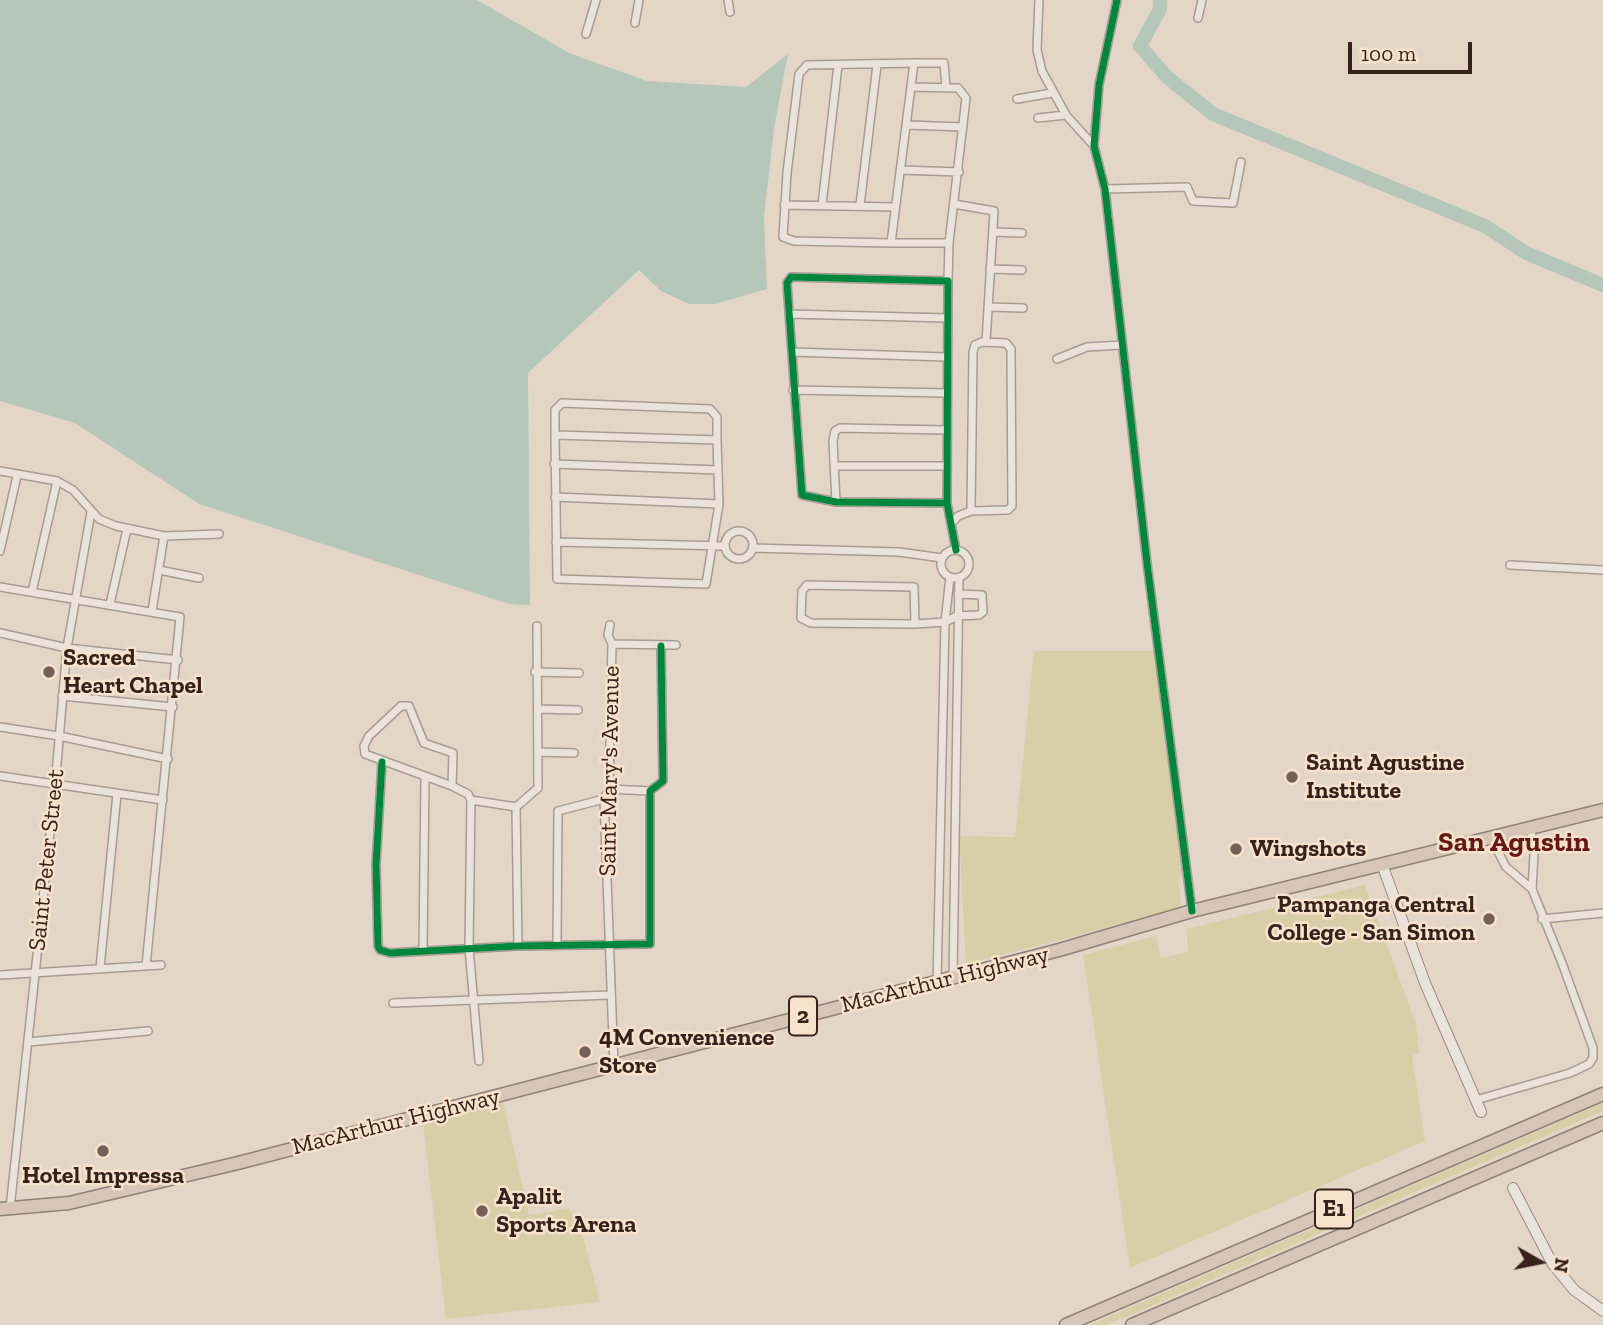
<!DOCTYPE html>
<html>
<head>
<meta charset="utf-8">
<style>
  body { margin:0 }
  #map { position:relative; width:1603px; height:1325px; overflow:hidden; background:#e4d6c7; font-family:"Zilla Slab",serif }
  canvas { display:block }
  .north { position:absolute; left:1505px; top:1227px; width:70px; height:70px; -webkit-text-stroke:5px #f7e2cb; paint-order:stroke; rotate:99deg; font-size:19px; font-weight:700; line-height:28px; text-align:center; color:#36221a }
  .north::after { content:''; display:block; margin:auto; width:24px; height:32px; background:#36221a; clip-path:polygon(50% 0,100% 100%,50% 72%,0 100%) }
  .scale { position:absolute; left:1348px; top:42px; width:124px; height:32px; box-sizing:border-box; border:4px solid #36221a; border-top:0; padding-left:9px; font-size:21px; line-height:24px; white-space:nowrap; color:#36221a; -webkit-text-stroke:5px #f7e2cb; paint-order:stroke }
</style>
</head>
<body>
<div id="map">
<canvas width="1603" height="1325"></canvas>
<div class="north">N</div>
<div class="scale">100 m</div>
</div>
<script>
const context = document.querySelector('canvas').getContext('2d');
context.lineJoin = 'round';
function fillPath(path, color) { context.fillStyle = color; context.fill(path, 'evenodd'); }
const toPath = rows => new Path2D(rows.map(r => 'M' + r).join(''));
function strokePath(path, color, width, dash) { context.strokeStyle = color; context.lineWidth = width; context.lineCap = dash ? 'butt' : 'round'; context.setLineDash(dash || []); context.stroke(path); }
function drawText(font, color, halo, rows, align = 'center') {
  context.font = font + ' "Zilla Slab",serif'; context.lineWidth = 5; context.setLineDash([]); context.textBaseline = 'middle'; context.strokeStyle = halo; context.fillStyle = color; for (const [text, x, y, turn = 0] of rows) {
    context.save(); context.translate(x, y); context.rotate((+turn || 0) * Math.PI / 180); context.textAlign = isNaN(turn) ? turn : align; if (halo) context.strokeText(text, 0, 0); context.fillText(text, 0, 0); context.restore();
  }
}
fillPath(toPath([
  [1034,651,1154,651,1184,876,1179,877,1181,909,966,964,959,836,1015,837],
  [1365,885,1416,1024,1419,1053,1412,1056,1425,1141,1130,1268,1083,955,1156,936,1161,958,1188,952,1187,929],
  [503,1102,529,1215,569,1208,584,1240,600,1302,446,1319,423,1124],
  [1603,1103,1603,1111,1107,1325,1089,1325]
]), '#d8cfa8');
fillPath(toPath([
  [0,0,477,0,569,53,647,81,746,87,788,54,774,128,764,217,767,289,715,304,689,304,661,291,639,270,528,373,530,605,509,604,199,504,75,423,0,401]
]), '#b4c7b8');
strokePath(toPath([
  [1160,0,1160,9,1140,46,1167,77,1213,114,1485,226,1526,253,1603,285]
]), '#b4c7b8', 14);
const street = toPath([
  [728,0,730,12],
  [1039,0,1037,50,1042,71,1066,115,1094,146],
  [1117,0,1099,85,1094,146,1105,189,1147,563,1192,911],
  [1198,18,1202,0],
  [635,23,639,0],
  [586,34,596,0],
  [914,63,944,63,946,87],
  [911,87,958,88,966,98,949,243],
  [1017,99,1052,93],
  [1038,118,1066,115],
  [908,125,963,127],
  [901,170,959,172],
  [1105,189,1187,187,1193,201,1233,203,1241,162],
  [954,204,994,211,986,342],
  [784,205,895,207],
  [822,205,838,65],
  [860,205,877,65],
  [993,232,1022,233],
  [891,243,914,63,807,65,799,74,787,173,783,237,794,241,891,243,949,243,948,281],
  [990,269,1022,270],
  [988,307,1023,308],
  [789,314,947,318],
  [792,352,946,357],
  [1057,359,1087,347,1122,345],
  [793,390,946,393],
  [555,435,717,440,719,504,706,584,557,579,555,435],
  [555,435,555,410,562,403,710,409,717,417,717,440],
  [554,464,718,470],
  [834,466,946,466],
  [0,471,57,481,73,490,99,519,116,526,164,536,219,534],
  [555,497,719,504],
  [836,502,833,441,835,431,840,428,946,430],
  [947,503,836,502,802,495,787,283,791,277,948,281,947,503,956,550],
  [951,524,958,516,971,511,973,352,975,345,982,342,1006,343,1011,349,1012,506,1008,510,971,511],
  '725 545a14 14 0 1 1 28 0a14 14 0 1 1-28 0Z',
  [556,542,725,546],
  [753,548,899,552,942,558],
  '941 564a14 14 0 1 1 28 0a14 14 0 1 1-28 0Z',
  [0,551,17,476],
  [1510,565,1603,570],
  [159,570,199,578],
  [0,587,180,617,146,966],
  [32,592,57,481],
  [110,604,127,529],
  [152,611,164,536],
  [915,624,914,587,807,585,802,591,801,618,811,623,915,624,945,622,957,616,979,615,983,612,982,595,958,594],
  [610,625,608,635,612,644,609,789,604,799,614,1066],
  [0,633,67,648,178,660],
  [612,644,676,645],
  [535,672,579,673],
  [62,696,173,707],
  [538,709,578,710],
  [0,727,59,736,168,759],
  [538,752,574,753],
  [382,762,376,865,378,946,380,950,390,953,518,946,650,944,650,791,663,781,661,646],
  [0,776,163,800],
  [452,786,453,753,424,743,409,706,401,706,369,736,364,746,365,754,452,786,468,794,471,800,516,807],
  [609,789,650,791],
  [471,800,469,948,479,1061],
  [1491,838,1506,867,1532,889],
  [1542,919,1603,913],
  [557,944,558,811,604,799],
  [518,946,516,807,538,788,537,626],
  [423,950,425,777],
  [100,968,117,794],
  [0,975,161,965],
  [953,978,959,577],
  [937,982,945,622,950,577],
  [393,1003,610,995],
  [28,1042,148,1031],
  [1476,1100,1570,1073,1589,1064,1593,1058,1593,1048,1562,963,1532,889,1534,854,1531,830],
  [10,1209,55,786,67,648,91,512]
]);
const secondary = toPath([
  [1383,867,1425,983,1481,1112],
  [1513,1188,1552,1263,1574,1290,1603,1311]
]);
const highway = toPath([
  [0,1209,69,1203,238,1163,1059,950,1192,911,1603,810],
  [1066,1325,1603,1094],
  [1132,1325,1603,1123]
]);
strokePath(street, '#a89b91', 10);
strokePath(secondary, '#988b81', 12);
strokePath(highway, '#8e8178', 15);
strokePath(street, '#ebe3da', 7);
strokePath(secondary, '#ebe3da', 10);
strokePath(highway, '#d7c5b8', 12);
strokePath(toPath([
  [1117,0,1099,85,1094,146,1105,189,1147,563,1192,911],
  [947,503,836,502,802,495,787,283,791,277,948,281,947,503,956,550],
  [382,762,376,865,378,946,380,950,390,953,518,946,650,944,650,791,663,781,661,646]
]), '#00873e', 7);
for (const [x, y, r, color] of [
  [49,672,7,"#736157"],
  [1292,777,7,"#736157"],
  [1236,849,7,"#736157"],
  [1489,919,7,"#736157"],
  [585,1052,7,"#736157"],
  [103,1151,7,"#736157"],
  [482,1211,7,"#736157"]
]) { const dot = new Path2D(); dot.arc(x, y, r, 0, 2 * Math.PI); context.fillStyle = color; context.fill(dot); strokePath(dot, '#f7e2cb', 2.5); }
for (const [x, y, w] of [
  [803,1016,28],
  [1334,1209,38]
]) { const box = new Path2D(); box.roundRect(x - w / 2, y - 19.5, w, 39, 5); context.fillStyle = '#f7e2cb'; context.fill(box); strokePath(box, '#36221a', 2); }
drawText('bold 23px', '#36221a', null, [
  ["2",803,1016],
  ["E1",1334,1209]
]);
drawText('bold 24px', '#36221a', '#f7e2cb', [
  ["Sacred",63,658],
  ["Heart Chapel",63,686],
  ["Saint Agustine",1306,763],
  ["Institute",1306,791],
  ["Wingshots",1250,849],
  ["Pampanga Central",1475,905,"right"],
  ["College - San Simon",1475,933,"right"],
  ["4M Convenience",599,1038],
  ["Store",599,1066],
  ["Hotel Impressa",103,1176,"center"],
  ["Apalit",496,1197],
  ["Sports Arena",496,1225]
], 'left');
drawText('24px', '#36221a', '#f7e2cb', [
  ["Saint Mary's Avenue",610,771,-89],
  ["Saint Peter Street",47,860,-84],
  ["MacArthur Highway",945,980,-14],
  ["MacArthur Highway",396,1122,-14]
]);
drawText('bold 28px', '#651917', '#f7e2cb', [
  ["San Agustin",1514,843]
]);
</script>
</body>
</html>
